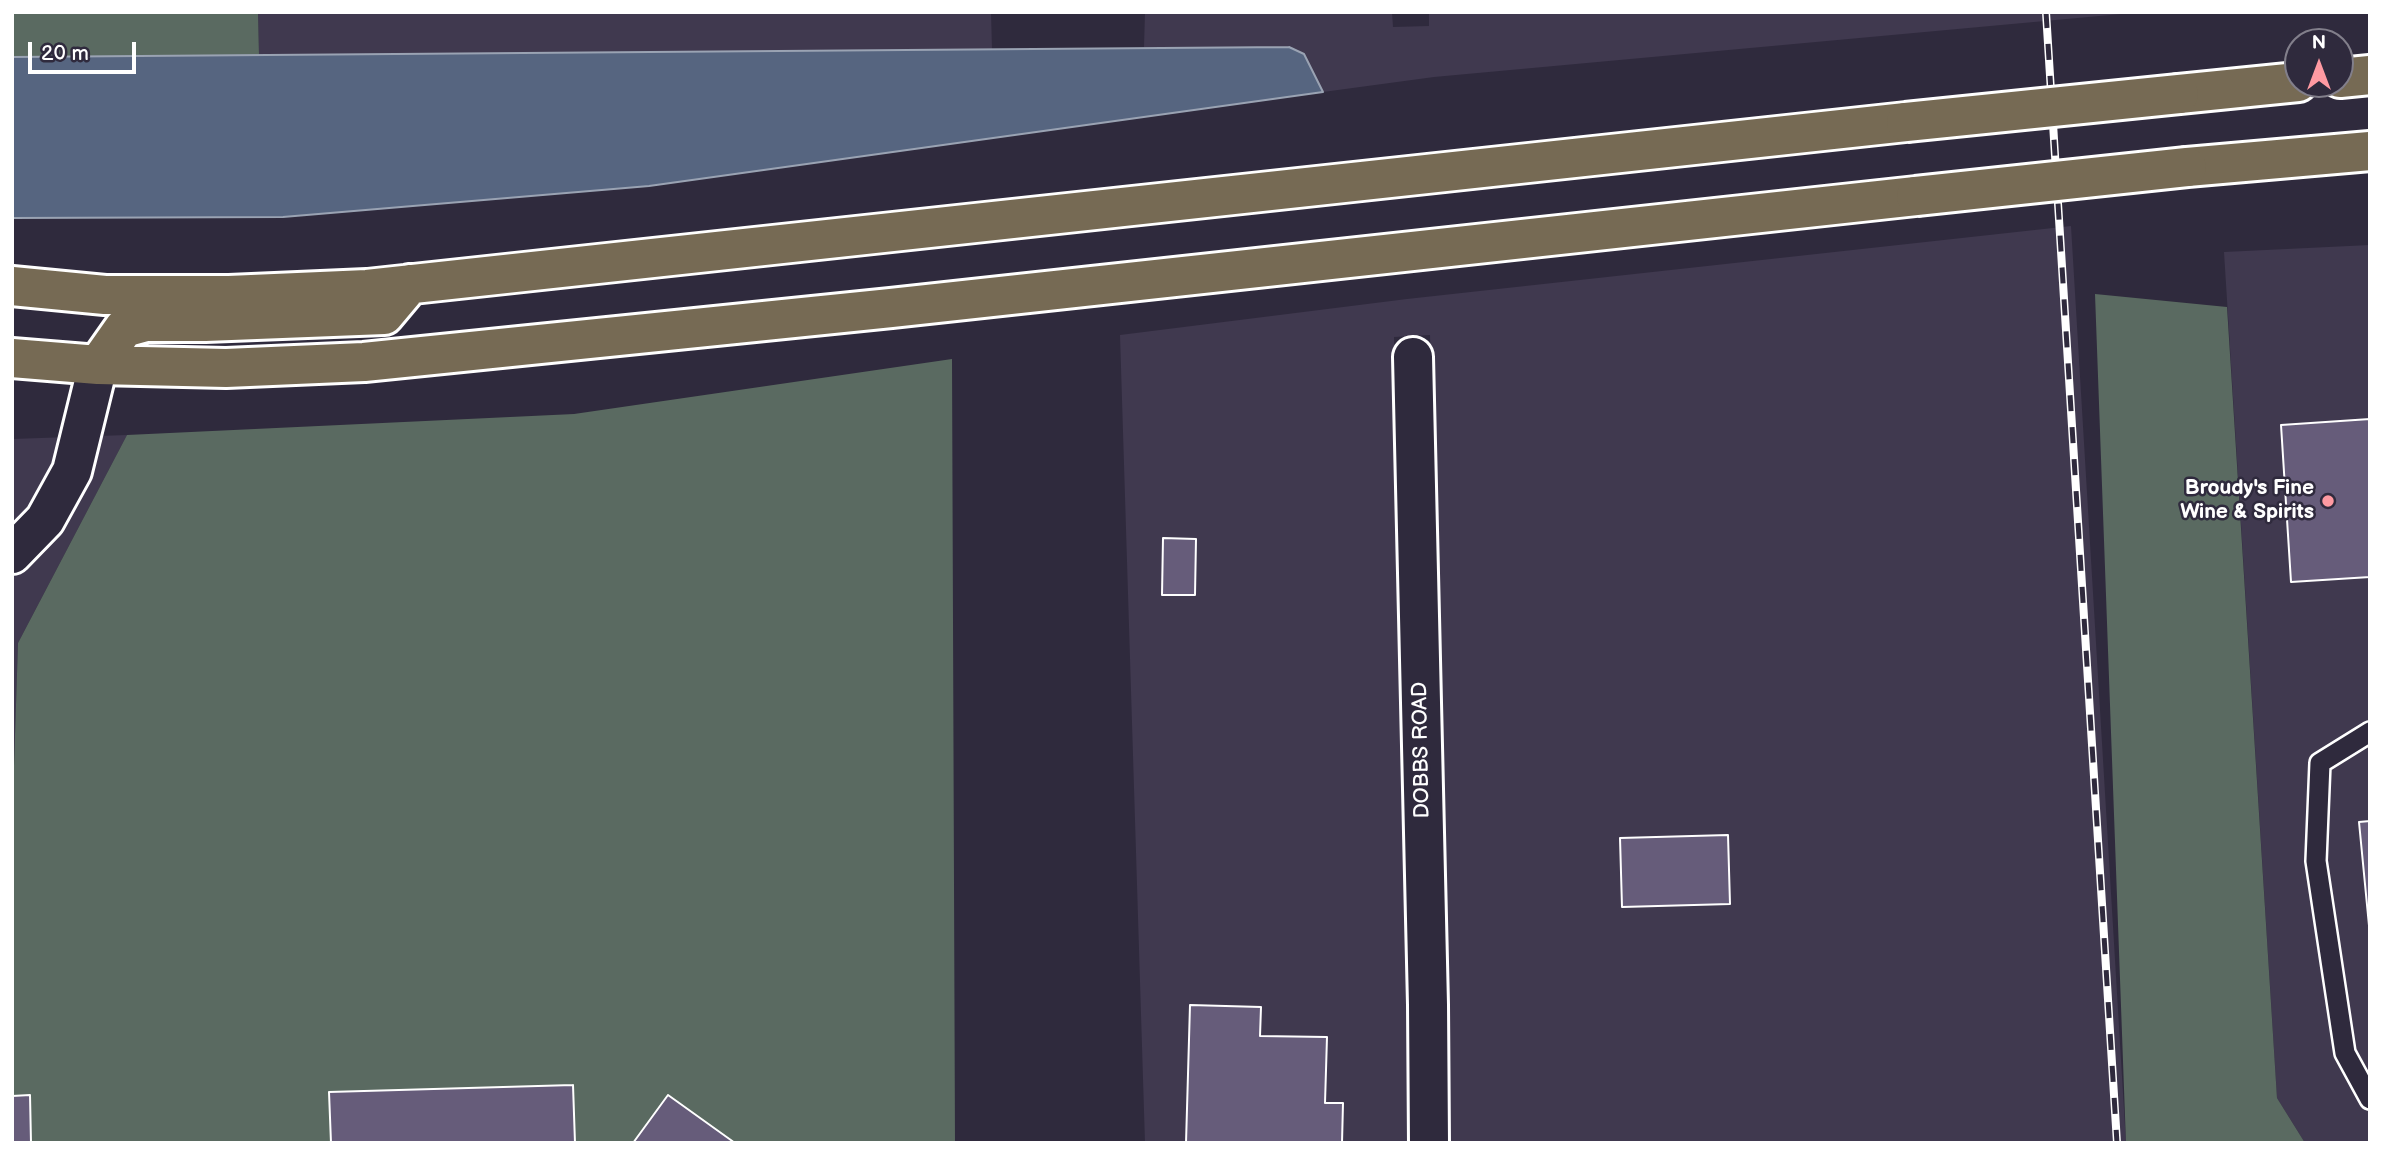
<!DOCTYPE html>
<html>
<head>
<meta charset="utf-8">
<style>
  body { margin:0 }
  #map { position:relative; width:2382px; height:1155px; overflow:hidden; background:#2f2a3d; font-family:"Balsamiq Sans",sans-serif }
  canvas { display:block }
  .frame { position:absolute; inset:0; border:14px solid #fff; pointer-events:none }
  .north { position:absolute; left:2284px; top:28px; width:70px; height:70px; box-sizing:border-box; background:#2f2a3d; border:2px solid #827f8b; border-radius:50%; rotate:0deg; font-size:19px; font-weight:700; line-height:28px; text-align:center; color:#fff }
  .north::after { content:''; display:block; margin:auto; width:24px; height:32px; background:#ff9aa2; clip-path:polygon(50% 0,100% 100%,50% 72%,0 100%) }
  .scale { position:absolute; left:28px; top:42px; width:108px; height:32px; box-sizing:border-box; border:4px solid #fff; border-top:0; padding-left:9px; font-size:21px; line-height:24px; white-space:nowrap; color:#fff; -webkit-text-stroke:5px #2f2a3d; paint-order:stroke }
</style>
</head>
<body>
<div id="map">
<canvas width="2382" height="1155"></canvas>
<div class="frame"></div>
<div class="north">N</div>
<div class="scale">20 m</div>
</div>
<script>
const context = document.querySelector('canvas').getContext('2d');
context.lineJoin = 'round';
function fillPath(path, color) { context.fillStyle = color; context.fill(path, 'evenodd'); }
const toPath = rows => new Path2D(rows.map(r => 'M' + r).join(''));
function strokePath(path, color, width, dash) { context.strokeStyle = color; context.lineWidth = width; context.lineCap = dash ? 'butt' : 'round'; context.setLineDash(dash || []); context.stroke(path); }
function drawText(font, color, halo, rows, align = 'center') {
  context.font = font + ' "Balsamiq Sans",sans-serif'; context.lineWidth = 5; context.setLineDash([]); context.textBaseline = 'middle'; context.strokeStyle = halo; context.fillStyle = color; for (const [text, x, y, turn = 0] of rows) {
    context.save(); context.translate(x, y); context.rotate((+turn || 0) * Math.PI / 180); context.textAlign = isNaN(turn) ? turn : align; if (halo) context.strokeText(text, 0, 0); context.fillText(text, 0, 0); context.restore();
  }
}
fillPath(toPath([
  [258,12,991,12,992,49,259,55],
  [1145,12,1392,12,1393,27,1429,26,1429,12,2143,12,1434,77,1323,92,1304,54,1289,47,1144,47],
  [2071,226,2126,1143,1447,1143,1446,993,1430,335,1394,337,1410,1006,1410,1143,1145,1143,1120,335,1407,299],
  [2370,245,2370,1143,2305,1143,2277,1098,2224,252],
  [127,435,18,643,12,827,12,439]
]), '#40394f');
fillPath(toPath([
  [12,12,258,12,259,55,12,57],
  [2095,294,2227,307,2277,1098,2305,1143,2126,1143],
  [952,359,955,1143,12,1143,12,827,18,643,127,435,574,414]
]), '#5a6a61');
const water = toPath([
  [1289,47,1304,54,1323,92,649,186,283,217,12,218,12,57,1289,47]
]);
fillPath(water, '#566580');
strokePath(water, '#9aa3b3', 2);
const building = toPath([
  [2370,419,2370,577,2291,582,2281,425,2370,419],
  [1163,538,1196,539,1195,595,1162,595,1163,538],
  [2370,821,2370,936,2359,822,2370,821],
  [1728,835,1730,904,1622,907,1620,838,1728,835],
  [1190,1005,1261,1007,1260,1036,1327,1037,1325,1103,1343,1103,1342,1143,1186,1143,1190,1005],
  [573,1085,575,1143,331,1143,329,1092,573,1085],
  [30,1095,31,1143,12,1143,12,1096,30,1095],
  [668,1095,735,1143,633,1143,668,1095]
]);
fillPath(building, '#665c7a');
strokePath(building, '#fff', 2);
const lane = toPath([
  [2370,732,2320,763,2316,861,2345,1053,2370,1099]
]);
const street = toPath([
  [1413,357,1428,1005,1429,1143],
  [12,554,45,520,72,471,98,365]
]);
const primary = toPath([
  [2340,78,2370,75],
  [2179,94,2298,82],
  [2187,167,2370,151],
  [12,286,105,295,229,295,367,289,1906,122],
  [12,358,98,365,226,368,364,362,891,308,1916,196],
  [98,365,124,328,146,322,205,322,384,315,410,284]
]);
strokePath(lane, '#fff', 24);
strokePath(street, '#fff', 44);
strokePath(primary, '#fff', 44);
strokePath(lane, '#2f2a3d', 19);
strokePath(street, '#2f2a3d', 38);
strokePath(primary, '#766a54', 38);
const rail = toPath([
  [2046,12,2117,1143]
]);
strokePath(rail, '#fff', 8);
strokePath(rail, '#2f2a3d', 5, [16]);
const primaryBridge = toPath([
  [1906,122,2179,94],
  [1916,196,2187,167]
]);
strokePath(primaryBridge, '#fff', 44, []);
strokePath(primaryBridge, '#766a54', 38);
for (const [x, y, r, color] of [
  [2328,501,7,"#ff9aa2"]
]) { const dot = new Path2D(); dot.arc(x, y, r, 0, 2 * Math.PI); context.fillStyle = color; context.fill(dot); strokePath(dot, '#2f2a3d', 2.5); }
drawText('bold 21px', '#fff', '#2f2a3d', [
  ["Broudy's Fine",2314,489],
  ["Wine & Spirits",2314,513]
], 'right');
drawText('21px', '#fff', '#2f2a3d', [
  ["DOBBS ROAD",1422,750,-91]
]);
</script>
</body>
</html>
